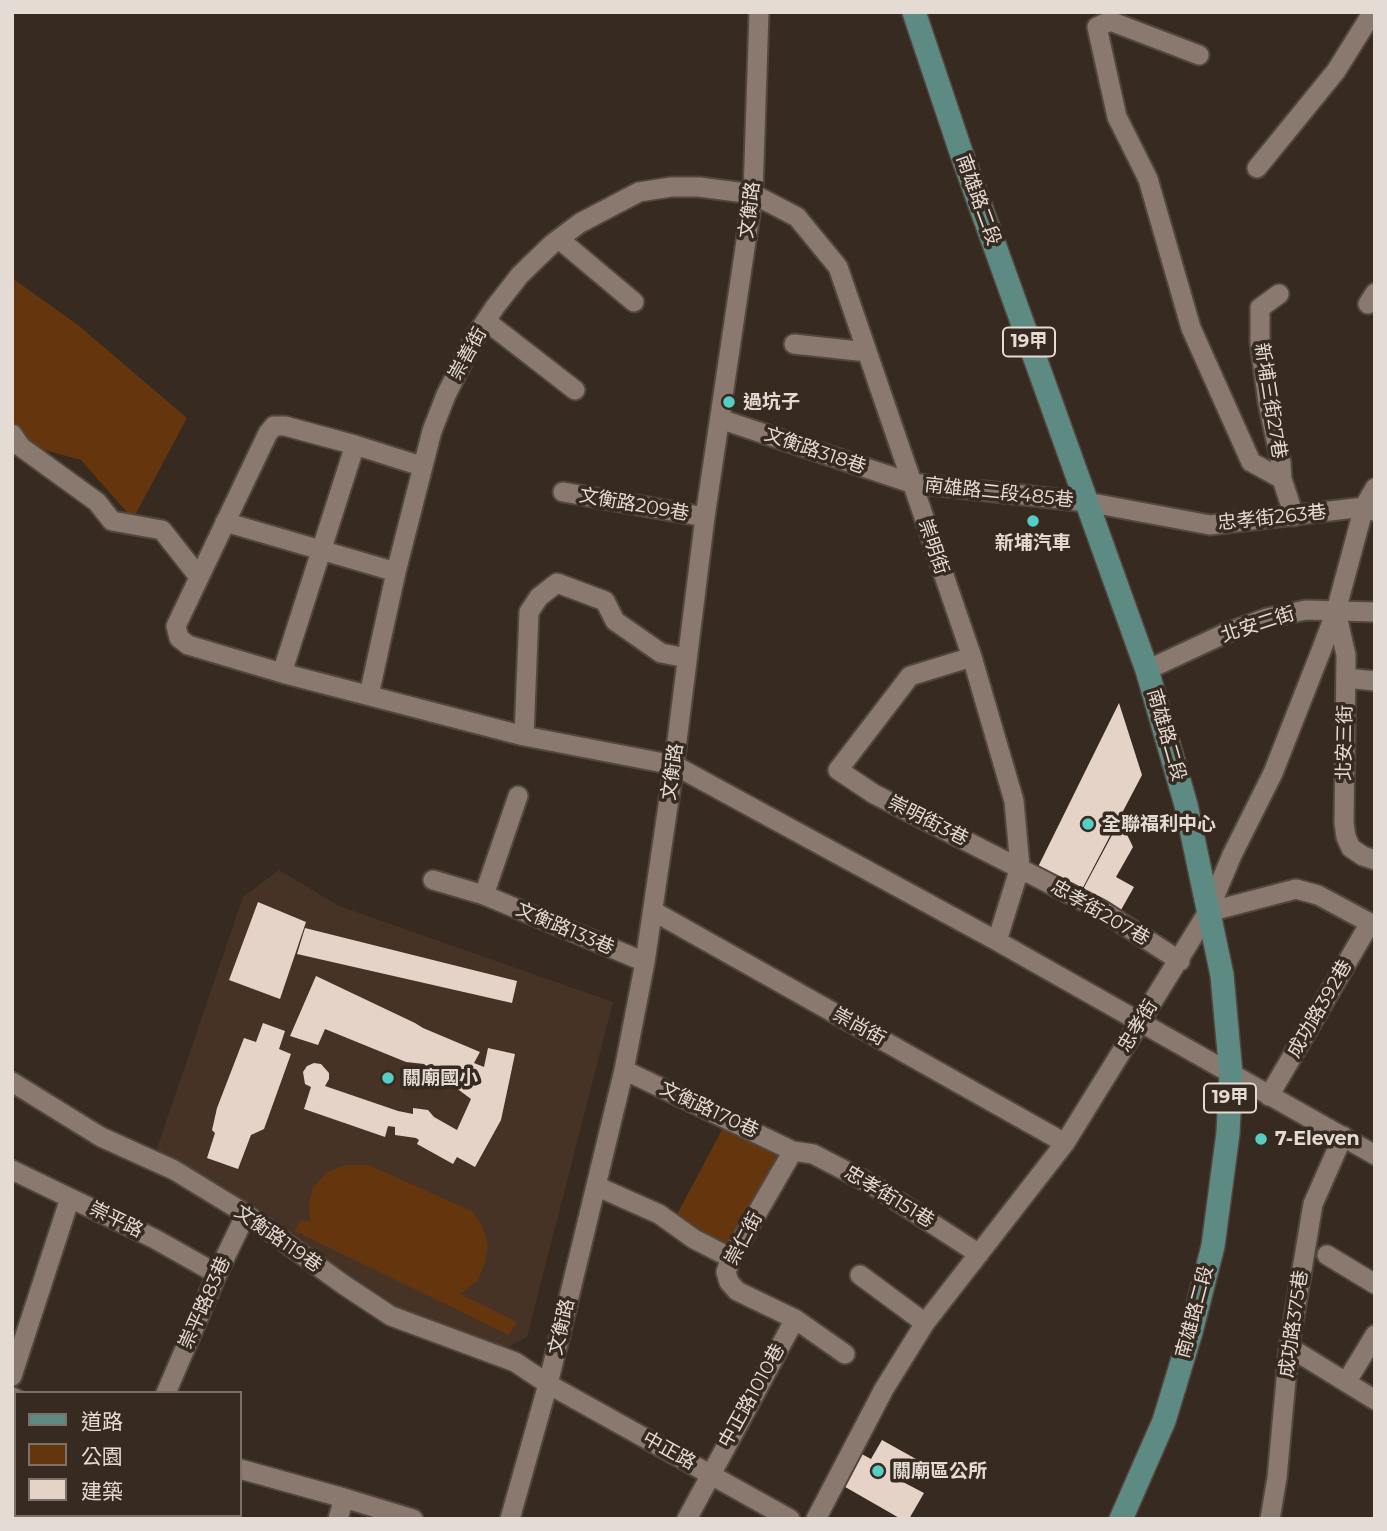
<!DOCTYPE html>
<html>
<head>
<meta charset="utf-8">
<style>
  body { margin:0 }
  #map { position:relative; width:1387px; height:1531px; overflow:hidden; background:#372a21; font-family:Montserrat,"Noto Sans TC",sans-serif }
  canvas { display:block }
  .frame { position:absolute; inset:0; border:14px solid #e4dbd5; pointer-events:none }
  .legend { position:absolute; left:14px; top:1391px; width:228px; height:126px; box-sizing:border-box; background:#372a21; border:2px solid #7c7169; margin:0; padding:9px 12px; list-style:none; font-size:21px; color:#e4dbd5 }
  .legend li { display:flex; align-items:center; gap:14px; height:35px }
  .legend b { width:35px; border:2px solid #7c7169 }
</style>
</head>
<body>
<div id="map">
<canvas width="1387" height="1531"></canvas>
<div class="frame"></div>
<ul class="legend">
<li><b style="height:9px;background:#5d8a83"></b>道路</li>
<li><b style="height:19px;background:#65360e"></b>公園</li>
<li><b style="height:19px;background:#e5d3c8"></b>建築</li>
</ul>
</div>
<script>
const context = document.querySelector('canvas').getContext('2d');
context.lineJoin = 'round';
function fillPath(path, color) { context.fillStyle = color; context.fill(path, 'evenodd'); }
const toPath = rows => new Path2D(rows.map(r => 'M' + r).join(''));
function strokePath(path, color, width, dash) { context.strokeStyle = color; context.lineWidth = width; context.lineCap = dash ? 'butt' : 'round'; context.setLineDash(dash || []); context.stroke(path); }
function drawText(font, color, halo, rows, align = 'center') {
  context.font = font + ' Montserrat,"Noto Sans TC",sans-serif'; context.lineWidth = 7; context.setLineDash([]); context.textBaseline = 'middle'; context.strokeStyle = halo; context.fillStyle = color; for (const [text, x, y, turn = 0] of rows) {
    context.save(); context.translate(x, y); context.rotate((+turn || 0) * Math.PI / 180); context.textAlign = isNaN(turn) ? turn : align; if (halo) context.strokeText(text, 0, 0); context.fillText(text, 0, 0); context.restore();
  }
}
fillPath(toPath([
  [279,870,339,906,613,1002,527,1337,505,1349,403,1320,307,1254,279,1226,155,1154,243,897]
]), '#463325');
fillPath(toPath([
  [12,278,78,325,187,418,133,519,81,460,12,441],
  [724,1126,778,1155,728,1249,674,1220],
  [346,1165,369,1165,473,1212,483,1228,488,1245,484,1265,477,1281,460,1294,517,1322,509,1335,295,1231,301,1220,310,1222,309,1204,313,1188,327,1172]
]), '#65360e');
fillPath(toPath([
  [1119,703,1142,775,1079,895,1035,873],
  [1120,820,1133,847,1116,877,1134,887,1117,917,1080,895],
  [258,902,306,922,280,999,229,980],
  [305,928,517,981,512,1003,297,954],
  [316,976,415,1023,423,1028,480,1052,474,1063,484,1067,488,1048,515,1054,501,1120,475,1167,457,1157,453,1164,417,1144,419,1140,416,1138,395,1135,395,1127,388,1126,385,1137,304,1109,311,1087,305,1084,303,1072,307,1066,314,1063,321,1064,329,1073,329,1079,325,1086,398,1111,413,1114,413,1108,428,1110,434,1117,457,1130,471,1099,424,1064,406,1062,325,1029,318,1045,290,1036],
  [263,1023,285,1031,279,1049,291,1054,264,1129,251,1135,238,1169,207,1158,215,1133,212,1130,217,1108,244,1038,256,1042],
  [882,1440,916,1459,903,1482,924,1493,909,1519,901,1519,840,1484,858,1452,871,1459]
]), '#e5d3c8');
const minor = toPath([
  [1199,55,1110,21,1097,27,1117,117,1148,179,1191,328,1251,462,1282,479],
  [1257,168,1336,71,1371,15],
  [559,239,634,302],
  [1279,294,1260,308,1260,343,1268,403,1281,463,1282,479,1294,516],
  [1368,304,1375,293],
  [486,321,575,390],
  [794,344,867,352],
  [720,419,911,483,1087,502,1210,525,1364,507,1374,511],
  [12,434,21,447,97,502,112,521,162,530,199,577],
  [421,466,355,445,285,426,274,426,268,433,176,626,179,638,188,645,282,673,524,736,674,765,997,941,1375,1155],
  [563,492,705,517],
  [225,522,396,572],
  [1336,611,1346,655,1344,823,1346,837,1351,848,1363,856,1375,860],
  [972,657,910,676,838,770,874,794,1101,910,1180,961],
  [1147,670,1226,633,1267,618,1306,610,1375,612],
  [282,673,355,445],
  [1346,678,1375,681],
  [369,695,396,572,432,431,446,395,475,337,495,307,520,275,552,244,580,223,639,192,671,187,699,187,753,194,797,217,838,267,972,657,1014,801,1020,867,997,941],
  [524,736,529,612,539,597,557,583,605,601,615,621,661,653,687,658],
  [433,880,484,895,645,962],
  [484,895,518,796],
  [653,911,1065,1143],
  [1208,912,1296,889,1318,895,1370,923,1269,1096],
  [624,1070,793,1151,813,1154,871,1184,979,1254],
  [12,1082,101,1137,174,1170,246,1214,344,1285,391,1316,515,1362,548,1384,790,1519],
  [793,1151,731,1258,726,1272,729,1282,737,1291,795,1319,845,1354],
  [12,1170,155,1239,217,1274],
  [596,1186,659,1214,694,1239,731,1258],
  [1327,1255,1375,1284],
  [860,1275,925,1323],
  [1289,1347,1375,1400],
  [12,1376,70,1198],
  [1347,1381,1375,1335],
  [166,1393,217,1274,246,1214],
  [12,1397,16,1399],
  [240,1469,344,1498],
  [338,1519,344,1498,413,1519],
  [510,1519,548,1384,624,1070,645,962,674,765,705,517,753,194,759,12],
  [687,1519,795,1319],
  [816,1519,884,1389,925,1323,1065,1143,1208,912,1232,855,1273,773,1321,651,1336,611,1364,507,1375,488],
  [1270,1519,1277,1478,1289,1347,1313,1204,1343,1136]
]);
const major = toPath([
  [914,12,961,152,1147,670,1186,805,1222,975,1231,1074,1228,1133,1213,1246,1191,1332,1164,1421,1121,1519]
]);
strokePath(minor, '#52473f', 23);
strokePath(major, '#52473f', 26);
strokePath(minor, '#89796f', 19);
strokePath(major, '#5d8a83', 23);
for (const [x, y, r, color] of [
  [729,402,7,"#55cec5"],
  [1033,521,7,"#55cec5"],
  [1088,824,7,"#55cec5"],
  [388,1078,7,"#55cec5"],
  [1261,1139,7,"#55cec5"],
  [878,1471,7,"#55cec5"]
]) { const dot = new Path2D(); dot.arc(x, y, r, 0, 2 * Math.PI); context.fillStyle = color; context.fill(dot); strokePath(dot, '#372a21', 2.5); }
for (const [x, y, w] of [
  [1029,342,52],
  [1230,1098,52]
]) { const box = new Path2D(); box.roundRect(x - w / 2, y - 14.5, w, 29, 5); context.fillStyle = '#372a21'; context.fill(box); strokePath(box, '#e4dbd5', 2); }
drawText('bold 18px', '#e4dbd5', null, [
  ["19甲",1029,342],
  ["19甲",1230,1098]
]);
drawText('19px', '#e4dbd5', '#372a21', [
  ["南雄路二段",978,200,70],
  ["文衡路",750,210,-83],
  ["崇善街",468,354,-61],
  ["新埔三街27巷",1270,401,81],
  ["文衡路318巷",815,451,19],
  ["南雄路二段485巷",999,493,6],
  ["文衡路209巷",634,505,10],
  ["忠孝街263巷",1272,518,-6],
  ["崇明街",933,547,71],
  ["北安二街",1258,625,-18],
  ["南雄路二段",1166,735,74],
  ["北安三街",1345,743,-89],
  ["文衡路",673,772,-82],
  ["崇明街3巷",928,821,27],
  ["忠孝街207巷",1100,913,30],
  ["文衡路133巷",565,929,23],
  ["成功路392巷",1320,1009,-60],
  ["忠孝街",1138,1026,-58],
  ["崇尚街",859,1027,29],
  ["文衡路170巷",709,1110,25],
  ["忠孝街151巷",889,1197,31],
  ["崇平路",116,1220,26],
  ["文衡路119巷",278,1239,35],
  ["崇仁街",744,1239,-62],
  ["崇平路83巷",205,1303,-66],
  ["南雄路二段",1195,1312,-75],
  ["成功路375巷",1294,1324,-82],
  ["文衡路",562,1327,-77],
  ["中正路1010巷",752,1396,-61],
  ["中正路",669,1451,29]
]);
drawText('bold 19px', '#e4dbd5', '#372a21', [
  ["過坑子",743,402],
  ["新埔汽車",1033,543,"center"],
  ["全聯福利中心",1102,824],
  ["關廟國小",402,1078],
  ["7-Eleven",1275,1139],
  ["關廟區公所",892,1471]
], 'left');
</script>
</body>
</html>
